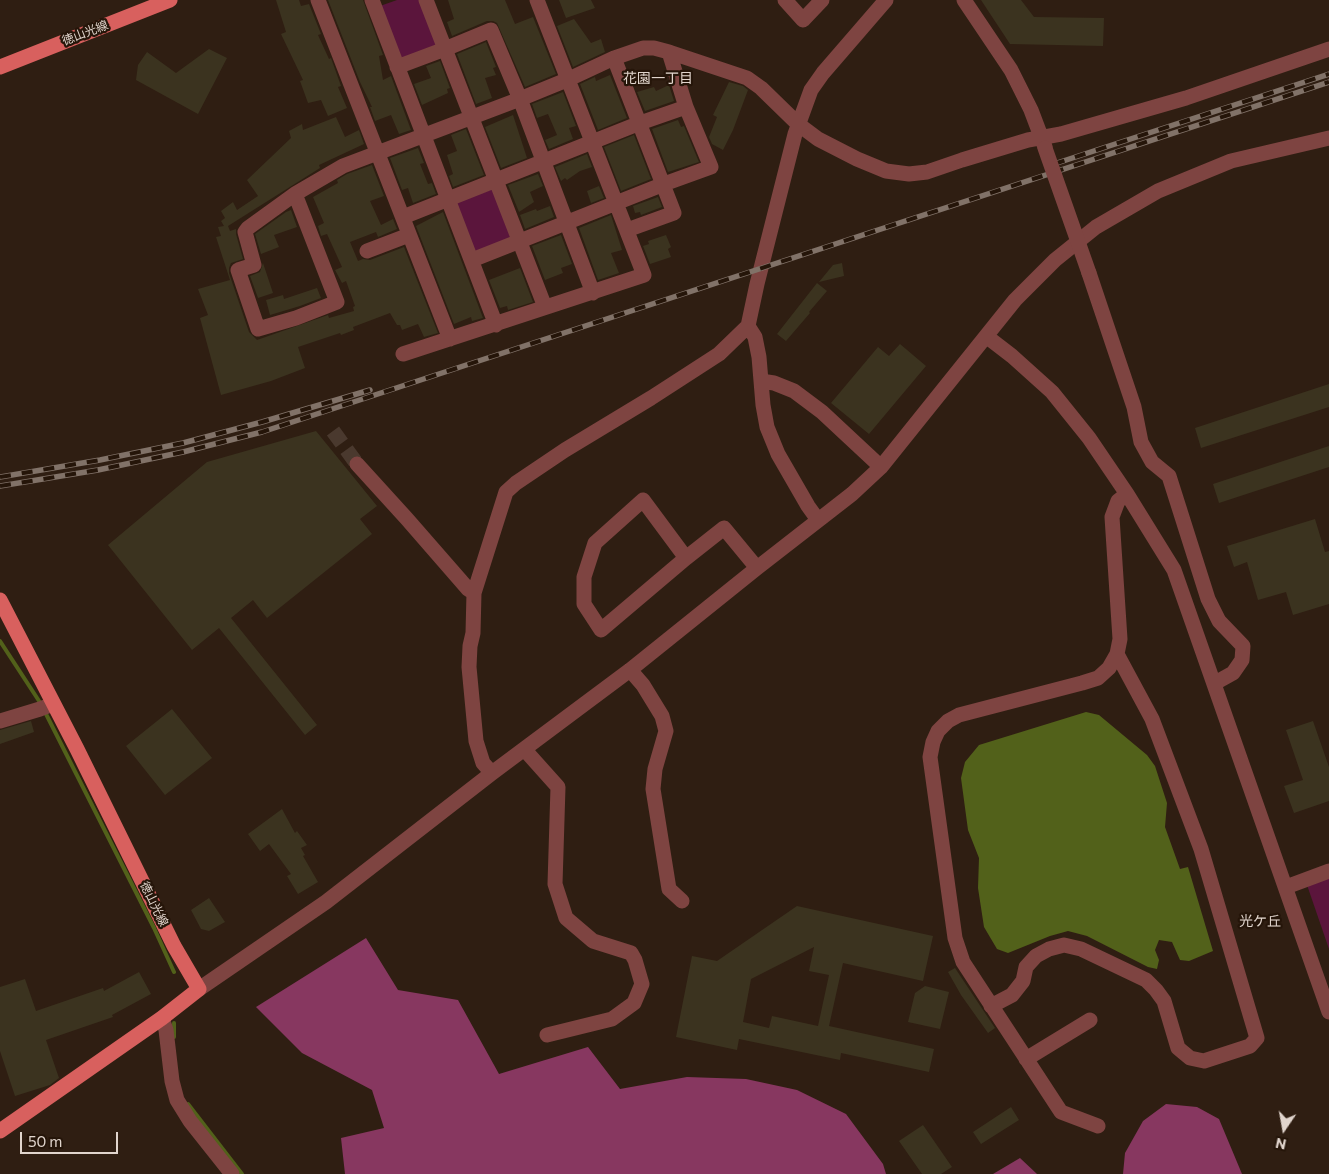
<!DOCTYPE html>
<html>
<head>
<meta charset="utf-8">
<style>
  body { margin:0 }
  #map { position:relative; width:1329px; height:1174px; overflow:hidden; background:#2f1e12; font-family:Commissioner,sans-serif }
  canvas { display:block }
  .north { position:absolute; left:1259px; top:1104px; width:50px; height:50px; -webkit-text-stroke:4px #251509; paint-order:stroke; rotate:192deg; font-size:14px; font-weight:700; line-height:20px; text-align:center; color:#e1d5cd }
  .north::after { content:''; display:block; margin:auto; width:18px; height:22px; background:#e1d5cd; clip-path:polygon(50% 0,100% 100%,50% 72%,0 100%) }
  .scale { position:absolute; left:20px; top:1132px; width:98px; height:22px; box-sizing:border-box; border:2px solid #e1d5cd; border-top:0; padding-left:6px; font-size:15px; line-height:18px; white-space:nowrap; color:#e1d5cd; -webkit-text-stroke:4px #251509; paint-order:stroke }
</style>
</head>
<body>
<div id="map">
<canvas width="1329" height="1174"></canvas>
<div class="north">N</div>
<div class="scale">50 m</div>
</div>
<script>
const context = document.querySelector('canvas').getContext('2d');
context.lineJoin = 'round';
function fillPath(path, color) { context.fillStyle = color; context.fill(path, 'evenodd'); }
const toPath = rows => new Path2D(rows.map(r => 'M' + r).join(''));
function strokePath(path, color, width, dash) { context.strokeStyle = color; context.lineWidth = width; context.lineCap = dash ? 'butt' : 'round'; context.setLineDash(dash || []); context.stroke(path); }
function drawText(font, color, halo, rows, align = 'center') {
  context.font = font + ' Commissioner,"Noto Sans JP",sans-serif'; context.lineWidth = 4.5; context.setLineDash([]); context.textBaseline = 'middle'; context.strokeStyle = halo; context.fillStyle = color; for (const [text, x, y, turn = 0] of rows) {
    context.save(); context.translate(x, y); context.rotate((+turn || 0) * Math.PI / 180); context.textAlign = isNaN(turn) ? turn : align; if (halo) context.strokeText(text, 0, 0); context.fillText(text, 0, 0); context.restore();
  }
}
fillPath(toPath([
  [397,0,420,0,438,47,400,61,380,6],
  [493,189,513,241,474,256,454,203],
  [1329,877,1329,949,1307,885]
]), '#5b153c');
fillPath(toPath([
  [366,938,398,990,458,1000,499,1074,588,1047,620,1089,687,1077,746,1079,797,1090,846,1114,883,1164,886,1174,345,1174,341,1138,384,1128,372,1090,302,1053,256,1007],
  [1166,1104,1197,1107,1219,1119,1242,1174,1123,1174,1125,1153,1143,1121],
  [1020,1158,1037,1174,993,1174]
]), '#873760');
fillPath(toPath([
  [1086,712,1099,715,1147,755,1155,766,1167,803,1165,827,1180,869,1188,867,1213,951,1189,961,1180,960,1172,942,1159,940,1155,950,1159,960,1157,969,1148,967,1087,936,1068,931,1050,936,1008,953,997,949,984,927,978,888,979,858,968,830,961,778,965,762,979,745]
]), '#52611a');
strokePath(toPath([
  [0,641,41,704],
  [45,712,154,928,174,972],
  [174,1037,174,1023],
  [188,1104,242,1174]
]), '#52611a', 4);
fillPath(toPath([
  [276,0,299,0,301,6,309,4,321,34,318,35,329,59,331,58,341,86,338,87,347,108,328,116,321,100,308,103,300,81,303,80,281,34,286,32],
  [328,0,363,0,383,55,379,56,383,80,391,76,411,130,399,134,391,115,375,121,370,107,372,107,360,82],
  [448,0,505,0,515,24,533,17,556,74,525,87,497,23,493,21,487,21,452,36,447,22,454,19],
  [559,0,591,0,595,8,566,18],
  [981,0,1021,0,1034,17,1104,18,1103,46,1010,44],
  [574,19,591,43,601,39,605,52,573,67,557,26],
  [486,42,496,67,493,68,496,75,485,78,492,98,476,104,457,54],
  [209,49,227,58,198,114,136,80,138,65,147,52,176,73],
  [440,61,450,88,447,89,448,93,422,105,414,84,431,78,426,66],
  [610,75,627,118,598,130,580,84,595,77,596,81],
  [729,82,743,86,748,90,733,130,723,150,712,144,709,137,717,117,713,115],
  [669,85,674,101,645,111,637,92,654,87,656,91],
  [563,92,576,126,569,128,573,139,549,149,545,140,557,135,548,114,537,118,532,104],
  [513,115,527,158,501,168,485,127],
  [336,117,345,137,359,130,364,144,319,165,320,168,228,226,230,231,236,229,236,234,243,259,231,263,229,268,229,273,249,332,257,340,328,315,329,318,354,311,353,307,355,306,346,281,342,283,335,270,342,267,327,234,321,236,318,226,324,223,313,197,338,183,337,180,347,174,372,165,384,196,370,201,381,225,393,219,397,229,378,237,376,232,350,242,358,261,363,259,370,260,404,247,438,333,424,337,418,324,402,330,400,325,397,325,390,313,353,327,354,330,341,335,340,333,298,347,305,368,271,381,221,395,200,318,208,315,198,289,230,280,216,237,221,236,218,227,224,226,221,221,225,218,221,211,233,202,237,210,258,196,247,180,291,138,289,131,302,124,303,130],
  [678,120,681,127,684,126,699,162,668,172,652,129],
  [466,129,484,175,453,187,449,176,453,174,447,155,457,151,451,135],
  [634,135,651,179,621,191,604,147],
  [418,148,424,163,420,164,428,184,432,183,436,194,413,203,408,188,402,190,390,158],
  [587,154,592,167,580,171,567,180,565,178,561,181,555,167],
  [538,174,543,186,530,192,534,202,519,212,508,185],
  [599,186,604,198,591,203,587,191],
  [658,197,662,207,641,215,640,212,635,213,633,206],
  [550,206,554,217,525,229,520,215,536,209,537,211],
  [291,210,297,227,274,235,279,247,261,254,255,234,286,212],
  [443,212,483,318,472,321,471,317,454,324,416,226],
  [611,215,622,250,611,253,619,273,598,280,579,228],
  [561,235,572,264,561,268,563,273,545,280,532,246],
  [666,235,671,247,668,249,671,257,650,264,643,246,649,244,648,241],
  [263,263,273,293,258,298,250,276,260,272],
  [842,263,844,276,819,282,833,265],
  [520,268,533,302,508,310,507,306,500,308,489,280],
  [817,283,827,291,809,312,810,313,786,341,777,334],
  [317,288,321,298,300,306,270,315,266,300,283,295,284,299],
  [900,344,926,366,869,434,831,403,878,347,889,356],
  [1329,384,1329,407,1201,448,1195,428],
  [316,431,377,506,360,519,372,534,267,618,253,600,231,618,317,725,305,735,219,628,192,650,108,545,207,462],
  [1329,446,1329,467,1219,503,1213,484],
  [1315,519,1325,552,1329,551,1329,604,1293,615,1286,592,1258,600,1247,562,1234,567,1227,546],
  [172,709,212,758,165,795,126,746],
  [31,721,34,732,0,744,0,730],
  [1313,721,1329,767,1329,801,1294,813,1284,786,1303,780,1286,730],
  [282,809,295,833,297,831,307,845,301,848,305,855,303,856,318,882,298,894,287,876,291,874,269,844,260,851,248,834],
  [209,898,225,922,209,931,201,929,191,910],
  [797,906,933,936,923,981,843,963,829,1026,934,1049,929,1072,841,1053,840,1060,739,1039,737,1050,676,1037,692,956,717,961],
  [814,947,809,971,829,975,818,1026,772,1016,769,1028,743,1022,751,979],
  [955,968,995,1028,988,1033,961,995,948,972],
  [139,972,151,994,112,1015,113,1017,46,1040,59,1078,50,1085,15,1096,0,1051,0,987,25,979,36,1011,103,988,104,991],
  [925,986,949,992,940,1029,908,1022,915,993],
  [1011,1107,1019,1120,981,1144,973,1132],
  [923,1125,952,1167,941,1174,922,1174,899,1141]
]), '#3b331f');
strokePath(toPath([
  [333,431,357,464]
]), '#4a392e', 15, [15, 8]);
strokePath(toPath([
  [318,0,450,339],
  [372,0,496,325],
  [426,0,545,307],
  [785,0,803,20,822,0],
  [964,0,1011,70,1031,110,1045,147],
  [614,58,674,213,627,230],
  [397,67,445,49,491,30,520,99,593,293],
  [295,194,337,302,296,318,258,329,238,270,254,265,245,232,248,228,295,194,343,166,520,99,569,79,614,58,643,48,654,48,669,52,747,78,761,88,798,124,818,139,857,159,886,171,909,174,927,172,962,160,1028,140,1061,134,1186,98,1329,49],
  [403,217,640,123,686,107],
  [367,251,409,235],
  [472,260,664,184,711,167,686,107,669,52],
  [1089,273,1134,407,1141,442,1152,462,1169,476,1208,599,1219,621,1243,646,1242,660,1233,673,1215,683],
  [748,326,755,337,759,357,763,405,767,427,778,454,808,506,818,520],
  [986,336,1012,356,1052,392,1089,438,1127,494,1174,570,1329,1012],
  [403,354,644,275,537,0],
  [761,381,774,383,794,391,822,412,881,467],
  [357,464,407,519,468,589,474,593],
  [643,500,686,558,601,630,584,604,584,577,595,543,643,500],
  [686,558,724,528,757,568],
  [630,670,643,685,662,716,666,731,655,769,653,789,669,889,682,901],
  [0,721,40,709,53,704],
  [524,749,558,787,555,884,566,918,593,941,631,953,635,960,642,984,634,1003,612,1019,547,1035],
  [492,773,483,763,476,741,469,667,470,646,473,633,474,593,506,492,516,483,565,450,651,398,719,354,748,326,757,284,795,134,811,90,823,73,886,0],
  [1286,887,1329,871],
  [199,989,326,902,492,773,630,670,757,568,852,494,881,467,1015,300,1055,260,1096,227,1158,191,1231,161,1329,138],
  [991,1006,1012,995,1023,981,1026,967,1036,956,1049,949,1064,945,1081,949,1146,980,1156,990,1164,1001,1178,1048,1190,1058,1204,1061,1250,1046,1257,1038,1201,849,1152,719,1117,654],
  [162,1018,166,1030,172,1081,177,1100,190,1121,232,1174],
  [1026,1059,1090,1020],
  [1098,1126,1061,1112,963,962,955,938,930,757,933,742,938,731,948,721,959,715,1082,683,1098,678,1109,668,1117,654,1120,639,1112,517,1118,501,1127,494]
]), '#7e4441', 15);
strokePath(toPath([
  [0,67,170,0],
  [0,600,77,749,174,946,199,989,162,1018,0,1131]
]), '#d8605e', 15);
const rail = toPath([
  [1054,164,1329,74],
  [0,477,100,460,183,443,262,422,370,390],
  [0,486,98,470,183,452,262,432,1329,82]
]);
strokePath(rail, '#817268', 5.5);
strokePath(rail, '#251509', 4, [11]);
strokePath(toPath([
  [1045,148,1089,273]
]), '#7e4441', 15);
drawText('12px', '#e1d5cd', '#251509', [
  ["徳山光線",85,33,-21],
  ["徳山光線",154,904,64]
]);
drawText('14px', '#e1d5cd', '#251509', [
  ["花園一丁目",658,78],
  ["光ケ丘",1260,921]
]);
</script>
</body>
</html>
